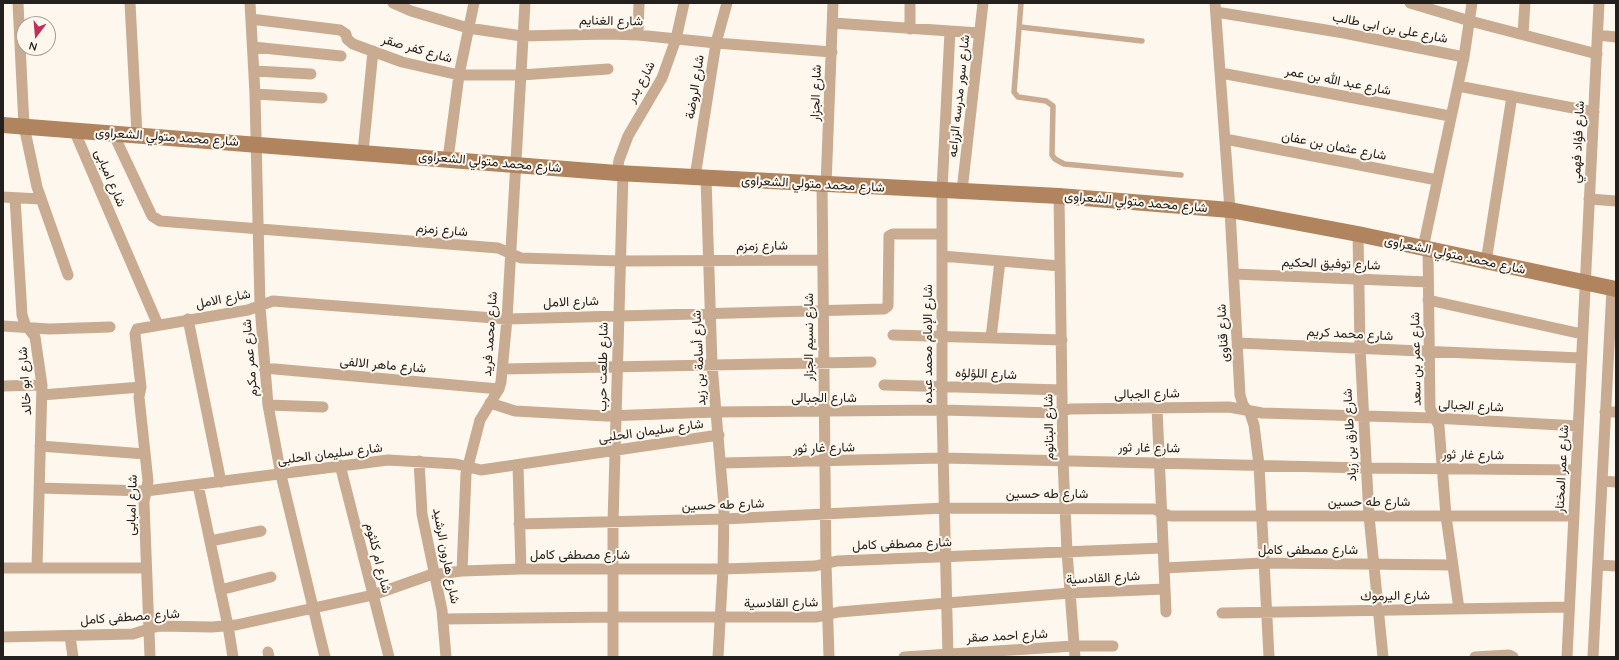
<!DOCTYPE html>
<html>
<head>
<meta charset="utf-8">
<style>
  body { margin:0 }
  #map { position:relative; width:1619px; height:660px; overflow:hidden; background:#fef7ed; font-family:Quicksand,sans-serif }
  canvas { display:block }
  .frame { position:absolute; inset:0; border:4px solid #23201d; pointer-events:none }
  .north { position:absolute; left:16px; top:16px; width:40px; height:40px; box-sizing:border-box; background:#fef7ed; border:1px solid #a6a19a; border-radius:50%; rotate:196deg; font-size:11px; font-weight:700; line-height:16px; text-align:center; color:#23201d }
  .north::after { content:''; display:block; margin:auto; width:14px; height:18px; background:#be2f59; clip-path:polygon(50% 0,100% 100%,50% 72%,0 100%) }
</style>
</head>
<body>
<div id="map">
<canvas width="1619" height="660"></canvas>
<div class="frame"></div>
<div class="north">N</div>
</div>
<script>
const context = document.querySelector('canvas').getContext('2d');
context.lineJoin = 'round';
const toPath = rows => new Path2D(rows.map(r => 'M' + r).join(''));
function strokePath(path, color, width, dash) { context.strokeStyle = color; context.lineWidth = width; context.lineCap = dash ? 'butt' : 'round'; context.setLineDash(dash || []); context.stroke(path); }
function drawText(font, color, halo, rows, align = 'center') {
  context.font = font + ' Quicksand,Vazirmatn,sans-serif'; context.lineWidth = 4; context.setLineDash([]); context.textBaseline = 'middle'; context.strokeStyle = halo; context.fillStyle = color; for (const [text, x, y, turn = 0] of rows) {
    context.save(); context.translate(x, y); context.rotate((+turn || 0) * Math.PI / 180); context.textAlign = isNaN(turn) ? turn : align; if (halo) context.strokeText(text, 0, 0); context.fillText(text, 0, 0); context.restore();
  }
}
strokePath(toPath([
  [1021,3,1014,92,1018,97,1046,101,1053,106,1052,155,1055,159,1064,164,1181,175],
  [1020,27,1142,41]
]), '#c9ab91', 5.5);
strokePath(toPath([
  [18,3,24,126,37,187,68,275],
  [130,3,137,134],
  [250,3,255,94,260,306,268,405,281,475,325,657],
  [393,3,411,11,468,28,522,36,608,34,638,35,716,43,832,52],
  [1215,3,1230,210,1240,395,1243,405,1250,413,1254,425,1259,465,1269,657],
  [1410,3,1470,21,1597,54],
  [1216,12,1344,33,1464,57],
  [251,19,340,30,346,34,347,39,353,44,402,62,459,75,521,75,608,69],
  [833,23,979,33],
  [910,29,910,3],
  [1523,34,1525,3],
  [638,35,639,3],
  [1598,35,1616,37],
  [253,47,341,56],
  [254,71,311,74],
  [1221,73,1450,116],
  [1458,86,1594,112],
  [255,94,322,98],
  [74,130,158,325],
  [113,133,152,216,160,221,498,248,521,258,619,261,823,260],
  [1225,139,1437,180],
  [363,152,373,51],
  [448,159,459,75,474,3],
  [617,173,619,160,628,136,662,78,676,39,684,3],
  [695,177,716,43,727,3],
  [706,178,712,365,724,507,723,569,718,657],
  [822,184,826,563,829,657],
  [826,185,833,3],
  [962,191,983,3],
  [1059,196,1063,461,1067,552,1075,657],
  [3,197,40,199],
  [15,198,22,315,25,324,35,337,42,385,37,568],
  [1589,199,1616,201],
  [1358,234,1360,347,1369,516,1383,657],
  [1423,248,1464,57,1472,3],
  [1428,249,1430,408,1439,426,1446,516,1459,609],
  [942,256,1060,266],
  [1486,262,1512,96],
  [1234,274,1428,282],
  [1428,300,1582,334],
  [188,319,221,482],
  [3,326,49,329,110,327],
  [893,335,1062,340],
  [991,338,1000,261],
  [1238,343,1581,358],
  [264,368,499,389],
  [502,369,871,362],
  [884,385,1062,390],
  [3,386,42,385],
  [42,395,141,387],
  [490,403,515,411,606,416,716,412,942,410,1055,413,1070,409,1229,407,1262,413,1434,418,1578,426],
  [268,405,323,407],
  [1157,408,1166,612],
  [1605,412,1616,412],
  [40,446,145,454],
  [419,461,422,514,442,610,446,657],
  [722,463,943,458,1366,468,1576,470],
  [340,465,389,657],
  [518,465,521,569],
  [1602,481,1616,482],
  [198,485,228,626,233,657],
  [39,488,146,491,388,460,456,464,481,470,719,435],
  [519,524,724,519,944,508,1154,509,1170,516,1574,516],
  [210,541,261,531],
  [1598,565,1616,566],
  [3,568,146,568],
  [1164,568,1263,563,1453,565],
  [462,571,466,474,480,420,499,389,501,382,507,319,525,3],
  [220,590,271,577],
  [1222,613,1569,607],
  [443,619,613,617,817,617,839,612,947,603,1070,593,1165,589],
  [70,636,73,657],
  [3,637,133,634,158,626,212,627,236,625,373,595,430,575,462,571,521,569,723,569,815,566,837,561,1163,548],
  [268,652,269,657],
  [150,657,144,502,148,481,139,397,141,387,135,334,137,329,248,310,273,301,507,319,884,309,888,306,889,236,893,234,942,234],
  [613,657,613,523,623,173],
  [904,657,1074,646,1113,646],
  [948,657,942,410,942,190,950,31],
  [1475,657,1509,655,1513,657],
  [1567,657,1599,3],
  [1593,657,1612,288]
]), '#c9ab91', 11);
strokePath(toPath([
  [3,125,617,173,1059,196,1230,210,1358,234,1616,289]
]), '#b0845e', 16);
drawText('13px', '#23201d', '#fef7ed', [
  ["شارع الغنايم",611,21,1],
  ["شارع على بن ابى طالب",1390,28,11],
  ["شارع كفر صقر",417,49,16],
  ["شارع عبد الله بن عمر",1338,81,11],
  ["شارع بدر",641,82,-61],
  ["شارع الروضة",695,87,-81],
  ["شارع الجزار",816,93,-88],
  ["شارع سور مدرسه الزراعه",959,96,-84],
  ["شارع محمد متولي الشعراوى",167,137,4],
  ["شارع فؤاد فهمي",1578,142,-87],
  ["شارع عثمان بن عفان",1334,146,11],
  ["شارع محمد متولي الشعراوى",490,162,5],
  ["شارع امبابى",110,178,67],
  ["شارع محمد متولي الشعراوى",813,184,3],
  ["شارع محمد متولي الشعراوى",1136,202,5],
  ["شارع زمزم",442,230,5],
  ["شارع زمزم",762,246,-1],
  ["شارع محمد متولي الشعراوى",1455,255,12],
  ["شارع توفيق الحكيم",1331,264,2],
  ["شارع الامل",223,299,-11],
  ["شارع الامل",571,302,-2],
  ["شارع قناوى",1223,333,-93],
  ["شارع محمد فريد",490,334,-86],
  ["شارع محمد كريم",1350,334,3],
  ["شارع نسيم الجزار",809,337,-90],
  ["شارع الإمام محمد عبده",928,344,-90],
  ["شارع عمر مكرم",250,358,-95],
  ["شارع أسامة بن زيد",699,358,-93],
  ["شارع عمر بن سعد",1416,359,-91],
  ["شارع ماهر الالفى",383,365,5],
  ["شارع طلعت حرب",603,367,-89],
  ["شارع اللؤلؤه",986,374,2],
  ["شارع ابو خالد",25,381,-94],
  ["شارع الجبالى",1147,394,-1],
  ["شارع الجبالى",824,398],
  ["شارع الجبالى",1471,406,3],
  ["شارع البتانوم",1049,427,-91],
  ["شارع سليمان الحلبى",651,431,-8],
  ["شارع طارق بن زياد",1350,435,-93],
  ["شارع غار ثور",824,448,-1],
  ["شارع غار ثور",1149,448,1],
  ["شارع سليمان الحلبى",330,454,-7],
  ["شارع غار ثور",1473,455,1],
  ["شارع عمر المختار",1562,469,-87],
  ["شارع طه حسين",1047,494],
  ["شارع طه حسين",1369,502],
  ["شارع امبابى",132,505,-88],
  ["شارع طه حسين",723,505,-2],
  ["شارع مصطفى كامل",902,544,-2],
  ["شارع مصطفى كامل",1308,550],
  ["شارع مصطفى كامل",580,555],
  ["شارع هارون الرشيد",446,556,79],
  ["شارع ام كلثوم",378,558,76],
  ["شارع القادسية",1103,578,-3],
  ["شارع اليرموك",1395,596,-1],
  ["شارع القادسية",781,603,-1],
  ["شارع مصطفى كامل",130,617,-4],
  ["شارع احمد صقر",1007,636,-3]
]);
</script>
</body>
</html>
